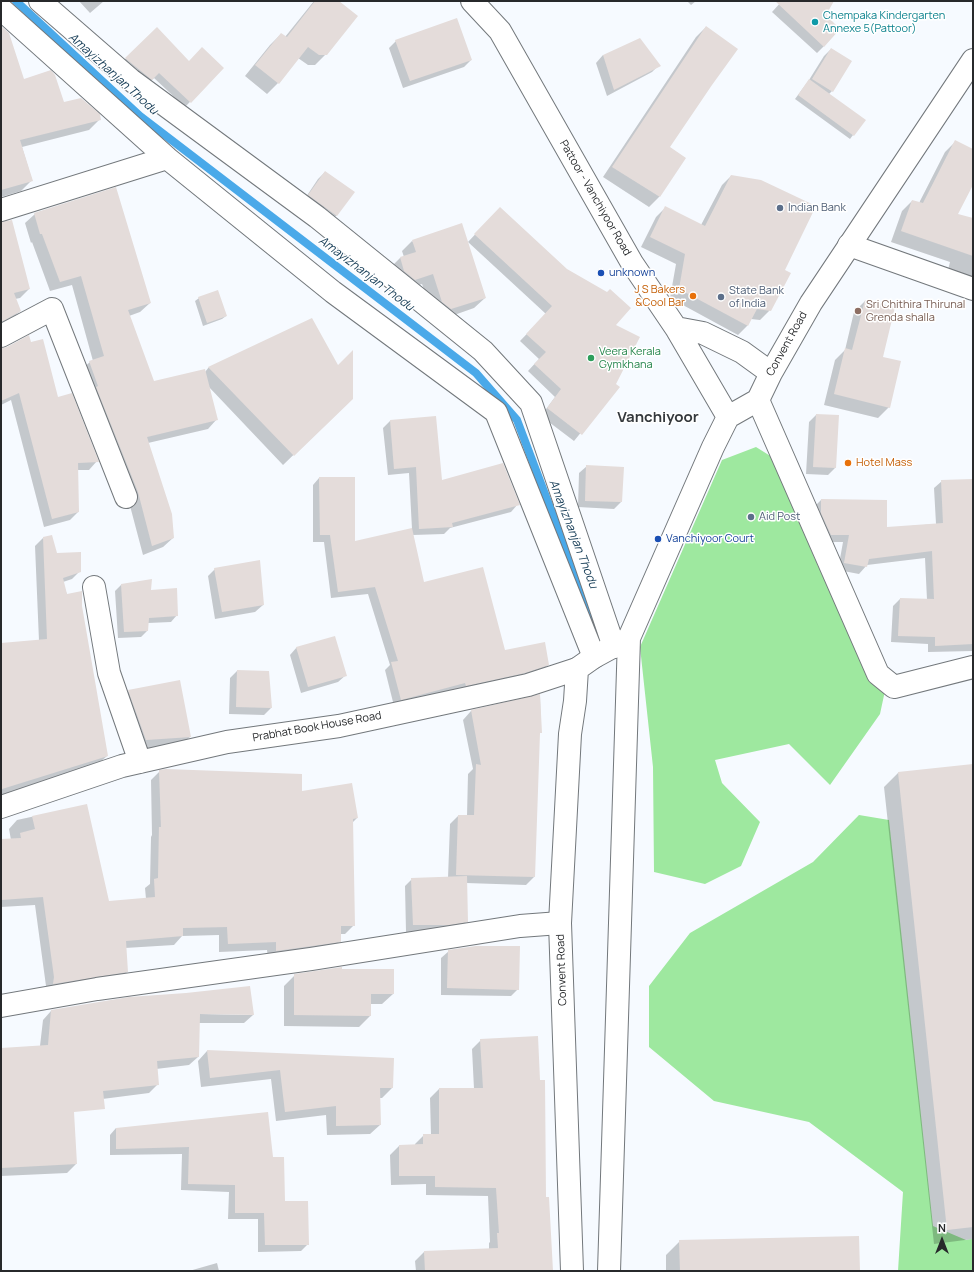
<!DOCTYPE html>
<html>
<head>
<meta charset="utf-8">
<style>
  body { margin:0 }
  #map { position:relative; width:974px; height:1272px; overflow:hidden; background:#f6faff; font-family:Manrope,sans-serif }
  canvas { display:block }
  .frame { position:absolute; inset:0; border:2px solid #27292b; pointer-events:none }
  .north { position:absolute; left:922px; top:1220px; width:40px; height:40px; -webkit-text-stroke:3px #fff; paint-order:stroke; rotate:0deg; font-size:11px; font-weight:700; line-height:16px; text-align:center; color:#27292b }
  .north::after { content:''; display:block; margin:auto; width:14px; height:18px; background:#27292b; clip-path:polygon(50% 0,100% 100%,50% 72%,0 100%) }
</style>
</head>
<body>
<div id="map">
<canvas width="974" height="1272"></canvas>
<div class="frame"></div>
<div class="north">N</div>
</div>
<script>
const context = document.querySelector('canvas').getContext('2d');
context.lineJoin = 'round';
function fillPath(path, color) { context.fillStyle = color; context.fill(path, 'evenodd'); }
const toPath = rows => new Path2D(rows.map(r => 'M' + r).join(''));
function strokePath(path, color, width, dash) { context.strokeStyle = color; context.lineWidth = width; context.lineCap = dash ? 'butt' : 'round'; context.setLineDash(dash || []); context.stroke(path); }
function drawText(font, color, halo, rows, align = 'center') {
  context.font = font + ' Manrope,sans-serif'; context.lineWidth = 3; context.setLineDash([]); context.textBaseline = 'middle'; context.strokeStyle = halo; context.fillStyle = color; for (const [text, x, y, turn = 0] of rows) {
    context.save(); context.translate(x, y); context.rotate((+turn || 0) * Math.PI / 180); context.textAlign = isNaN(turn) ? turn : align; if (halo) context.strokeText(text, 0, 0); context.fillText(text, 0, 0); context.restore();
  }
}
fillPath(toPath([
  [756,447,772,457,818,566,889,672,880,714,830,785,789,744,715,760,722,783,760,822,741,866,705,884,654,872,653,767,640,647,722,460],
  [859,815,889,820,933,1226,966,1240,973,1239,973,1271,898,1271,903,1192,809,1122,714,1101,649,1047,649,986,690,933,813,862]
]), '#9ee89f');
fillPath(toPath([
  [79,1,104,1,90,13],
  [314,1,337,1,326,54,315,65,308,65,298,58,278,83,267,94,245,76,270,45,281,34,285,37],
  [687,1,696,1,691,5],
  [782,1,827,1,824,46,817,53,772,12],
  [706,27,669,147,685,158,659,197,649,207,603,177,696,37],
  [157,29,189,62,223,68,185,107,154,78,146,85,120,64],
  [1,33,23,80,64,104,100,119,89,130,22,147,32,180,21,191,1,197],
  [396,41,471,60,464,67,403,88,389,48],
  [831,49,832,91,829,94,853,135,850,139,795,99,809,80,824,56],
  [603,55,659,65,652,72,607,96,596,63],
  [955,142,973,150,973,183,956,215,973,219,973,280,947,274,950,262,891,242,902,211,912,201,919,203,945,152],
  [325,172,337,215,330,222,302,203,318,179],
  [731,176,770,310,760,320,751,319,747,326,738,335,670,298,676,264,641,247,656,217,665,208,701,225,722,185],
  [500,208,614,384,618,387,574,441,541,416,555,397,528,371,539,359,520,341,546,314,468,242],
  [35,214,150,303,140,312,129,316,154,383,205,372,209,367,342,408,283,465,208,386,217,419,208,429,148,443,173,538,163,547,143,555,129,502,80,371,90,362,93,361,72,285,50,291,32,242,31,243,25,223],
  [1,236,29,289,20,298,15,299,20,311,11,320,1,325],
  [412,241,485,298,474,308,440,320,432,312,422,284,404,290,389,269,400,258,404,257,402,251],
  [199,298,226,316,222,319,203,326,195,301],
  [865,301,889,407,878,418,824,405,835,360,845,350,854,312],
  [1,349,57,398,97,461,89,470,77,470,78,512,70,520,44,527,11,400,1,405],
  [816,415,838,416,835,468,828,475,806,474,809,422],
  [435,417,441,481,518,504,511,512,450,528,444,534,413,535,423,584,504,651,548,665,541,672,394,706,385,670,390,665,368,594,331,598,324,542,313,542,313,485,319,478,354,542,412,529,409,473,388,475,383,428,390,421],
  [587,466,621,502,614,509,578,507,579,473],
  [973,480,973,651,928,652,928,644,891,642,893,606,900,599,927,600,925,558,867,565,859,574,838,570,843,542,824,542,814,507,821,500,886,528,936,524,934,488,942,481],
  [43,538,56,554,80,571,72,579,63,582,67,595,81,606,107,756,98,764,1,795,1,747,9,745,9,740,1,741,1,644,39,641,35,546],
  [215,569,263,605,255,612,215,619,208,576],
  [121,585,150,591,177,615,171,622,148,623,147,631,141,637,118,638,115,591],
  [297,647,346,675,338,682,301,693,290,655],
  [237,671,271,708,264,715,229,714,230,678],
  [129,691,190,737,179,747,135,750,118,701],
  [540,695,541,732,538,735,534,877,526,885,466,883,467,921,460,928,441,931,406,932,405,886,412,879,448,878,450,824,458,816,467,816,468,774,473,769,463,720,471,711],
  [973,765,973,1239,934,1244,884,787,898,773],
  [160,771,301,792,357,818,352,823,354,925,345,934,340,934,340,941,331,950,268,959,267,950,219,952,219,935,182,936,174,945,125,948,127,972,118,981,45,992,46,986,35,905,1,907,1,840,11,840,9,829,17,820,86,805,108,902,146,899,145,888,150,884,151,837,152,835,151,780],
  [449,951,518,989,511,996,441,995,441,958],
  [341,970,393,994,382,1004,370,1004,370,1016,359,1027,284,1026,284,986,295,975],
  [51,1011,253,1015,244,1023,199,1023,198,1057,189,1065,156,1069,158,1084,149,1093,79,1102,1,1099,1,1049,40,1046,43,1020],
  [481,1040,545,1198,552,1271,416,1271,415,1261,424,1252,489,1249,489,1243,490,1242,488,1196,426,1195,426,1184,391,1185,390,1155,399,1146,415,1145,415,1144,424,1135,431,1135,430,1098,439,1089,474,1089,472,1049],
  [207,1051,393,1059,392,1088,382,1098,379,1098,380,1125,370,1134,327,1135,326,1115,276,1121,271,1079,201,1087,198,1061],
  [116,1128,272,1158,284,1202,308,1244,301,1251,258,1252,258,1219,228,1219,229,1192,181,1190,182,1154,110,1155,110,1135],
  [1,1134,76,1164,67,1173,1,1176],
  [680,1241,859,1271,666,1271,666,1255],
  [217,1263,219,1271,189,1271]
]), '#0003');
strokePath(toPath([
  [16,1,140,116,476,373,517,420,600,640]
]), '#4aa9e9', 8);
fillPath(toPath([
  [315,1,339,1,358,16,327,55,319,55,308,47,279,84,255,65,281,33,287,37],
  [775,1,834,1,826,15,840,29,824,47],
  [457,18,472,60,410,81,395,40],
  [1,26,9,33,24,79,51,70,55,75,64,102,81,98,100,114,101,120,20,140,33,181,1,190],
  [706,26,738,49,712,85,670,147,686,158,660,197,612,167],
  [157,27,189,61,202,47,224,68,191,103,159,73,152,80,125,58],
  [640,38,661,66,614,90,603,55],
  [831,48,852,61,833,92,812,79],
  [809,79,866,120,854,136,798,95],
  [955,140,973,149,973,185,958,214,973,218,973,256,901,231,912,200,923,203],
  [325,171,355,192,337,216,308,195],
  [731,175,761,180,816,206,785,270,791,273,771,311,757,309,748,326,679,289,685,254,650,237,665,206,705,226],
  [116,187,151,303,128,310,154,381,205,369,218,420,147,437,172,514,174,538,152,546,138,492,96,387,98,386,89,361,104,356,81,276,60,282,42,234,40,234,34,213],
  [500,207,567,269,607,292,610,289,631,308,616,325,640,337,616,384,620,387,582,435,547,408,561,389,534,364,546,352,526,334,552,306,474,234],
  [12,220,30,289,14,293,21,311,1,322,1,222],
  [462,223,486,298,451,309,442,302,433,274,415,280,404,271,400,257,416,252,412,240],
  [218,290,227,316,207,323,198,297],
  [865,300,895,307,883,357,901,361,890,408,834,394,845,348,852,350],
  [312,318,338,365,353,350,353,399,294,456,208,367],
  [29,335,31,342,43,339,58,397,72,393,99,462,78,463,79,512,52,519,19,393,1,401,1,348,7,347],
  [816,414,839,415,836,468,813,467],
  [436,416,442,480,503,463,520,505,452,523,453,527,419,529,416,467,394,469,390,420],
  [586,465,624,467,622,502,585,501],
  [319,477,355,477,355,541,412,528,424,582,483,567,505,650,545,642,549,665,525,673,466,686,465,683,401,700,391,662,398,661,375,587,338,592,330,535,320,535],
  [973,479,973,644,935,646,935,637,898,636,900,598,934,599,932,551,869,559,867,567,844,563,849,535,831,535,821,513,821,499,887,500,887,527,943,523,941,480],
  [52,535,57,553,81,552,81,572,63,578,67,594,82,591,82,606,108,756,2,789,1,643,47,639,43,537],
  [260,560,264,605,222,612,214,568],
  [152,579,151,590,177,588,178,616,149,618,148,631,124,632,121,584],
  [335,636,347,676,308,687,296,647],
  [237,670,269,671,272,708,236,707],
  [180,680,191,737,146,740,128,690],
  [540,694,542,733,540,733,535,877,456,875,458,815,474,815,476,764,481,765,471,710],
  [973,764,973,1227,947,1230,898,772],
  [166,769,302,774,302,791,352,783,358,818,353,819,355,926,341,926,341,942,276,951,276,942,228,944,227,927,183,928,183,936,126,941,128,972,53,984,54,977,43,897,1,900,1,839,21,838,20,833,35,829,32,816,87,804,109,901,155,897,154,879,158,878,159,827,161,827,159,770],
  [467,876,468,922,449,925,413,925,411,878],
  [476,946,520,946,519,990,447,988,448,950],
  [342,967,342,969,394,969,394,994,371,994,371,1016,294,1015,294,974],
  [250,986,254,1015,200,1014,199,1057,157,1061,159,1085,103,1091,105,1109,74,1112,77,1164,1,1168,1,1048,48,1045,51,1010,129,997,186,993],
  [538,1036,540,1080,545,1080,546,1197,549,1197,553,1271,425,1271,424,1251,498,1248,497,1233,499,1233,496,1188,435,1187,435,1176,399,1176,399,1145,423,1144,423,1134,439,1134,439,1088,483,1088,480,1039],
  [207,1050,394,1058,393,1088,380,1088,381,1125,336,1126,336,1106,285,1112,280,1070,210,1078],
  [268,1112,273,1157,284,1157,285,1201,308,1201,309,1245,265,1245,264,1213,235,1213,235,1185,188,1184,189,1147,116,1149,116,1128],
  [859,1236,860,1271,680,1271,679,1240]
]), '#e4dcda');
const street = toPath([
  [40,1,131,80,317,217,483,351,531,403,614,647],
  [1,9,167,158,333,292,496,412,594,657],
  [1,210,167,158],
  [849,245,973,289],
  [1,336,52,309,126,497],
  [758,400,878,674,894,687,973,667],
  [94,587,109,673,140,762],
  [1,807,122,766,227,742,339,726,528,685,577,669],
  [1,1006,97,989,311,959,520,926,560,923]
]);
const secondary = toPath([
  [472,1,500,31,632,263,676,328,728,417],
  [676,328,703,333,742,352,771,373],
  [572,1271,560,923,570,734,575,701,577,669,594,657,629,638],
  [609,1271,629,638,713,447,728,417,758,400,771,373,811,303,973,60]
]);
strokePath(street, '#73787c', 24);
strokePath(secondary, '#73787c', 24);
strokePath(street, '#fff', 22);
strokePath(secondary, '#fff', 22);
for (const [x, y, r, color] of [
  [815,22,4,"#0f9aa8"],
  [780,208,4,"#5c6f8a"],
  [601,273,4,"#1a4fb4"],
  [693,296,4,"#e8710a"],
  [721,297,4,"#5c6f8a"],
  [858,311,4,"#8d6e63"],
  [591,358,4,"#2e9e5b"],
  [848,463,4,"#e8710a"],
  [751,517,4,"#5c6f8a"],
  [658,539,4,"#1a4fb4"]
]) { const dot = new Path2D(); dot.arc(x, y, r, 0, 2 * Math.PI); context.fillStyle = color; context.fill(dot); strokePath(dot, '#fff', 1.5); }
drawText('11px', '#0d838f', '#fff', [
  ["Chempaka Kindergarten",823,16],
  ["Annexe 5(Pattoor)",823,29]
], 'left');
drawText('11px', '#27292b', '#fff', [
  ["Pattoor - Vanchiyoor Road",595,198,60],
  ["Convent Road",787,344,-61],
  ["Prabhat Book House Road",317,727,-10],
  ["Convent Road",562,970,-92]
]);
drawText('11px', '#4e5e75', '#fff', [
  ["Indian Bank",788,208],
  ["State Bank",729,291],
  ["of India",729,304],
  ["Aid Post",759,517]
], 'left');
drawText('11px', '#164399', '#fff', [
  ["unknown",609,273],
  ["Vanchiyoor Court",666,539]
], 'left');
drawText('11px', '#c56008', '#fff', [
  ["J S Bakers",685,290],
  ["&Cool Bar",685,303],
  ["Hotel Mass",856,463,"left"]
], 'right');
drawText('11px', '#785e54', '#fff', [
  ["Sri Chithira Thirunal",866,305],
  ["Grenda shalla",866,318]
], 'left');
drawText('11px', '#27864d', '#fff', [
  ["Veera Kerala",599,352],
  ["Gymkhana",599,365]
], 'left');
drawText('italic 12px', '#143b55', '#fff', [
  ["Amayizhanjan Thodu",113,74,42],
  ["Amayizhanjan Thodu",366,274,37],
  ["Amayizhanjan Thodu",573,534,69]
]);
drawText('bold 15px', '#35393d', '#fff', [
  ["Vanchiyoor",658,418]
]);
</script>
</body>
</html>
